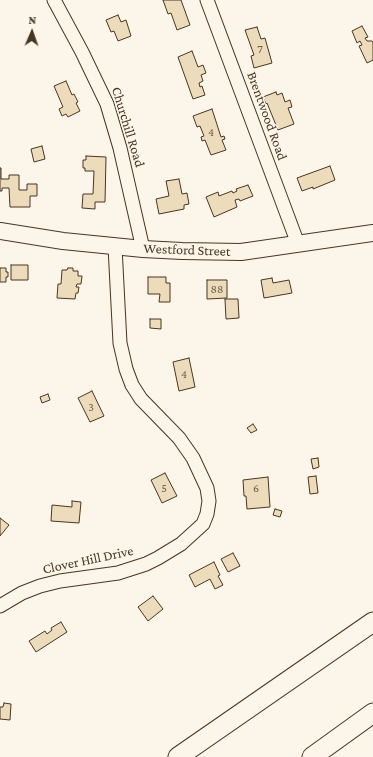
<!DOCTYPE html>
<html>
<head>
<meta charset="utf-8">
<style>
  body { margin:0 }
  #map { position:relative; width:373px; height:757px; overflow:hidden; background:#fbf6e9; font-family:"Crimson Pro",serif }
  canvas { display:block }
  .north { position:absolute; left:12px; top:12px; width:40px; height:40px; -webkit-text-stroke:3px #fbf6e9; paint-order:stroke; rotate:2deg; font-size:11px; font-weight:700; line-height:16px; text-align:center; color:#4a3520 }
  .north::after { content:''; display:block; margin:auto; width:14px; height:18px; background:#4a3520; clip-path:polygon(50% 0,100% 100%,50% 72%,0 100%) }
</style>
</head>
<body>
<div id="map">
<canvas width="373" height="757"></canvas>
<div class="north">N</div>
</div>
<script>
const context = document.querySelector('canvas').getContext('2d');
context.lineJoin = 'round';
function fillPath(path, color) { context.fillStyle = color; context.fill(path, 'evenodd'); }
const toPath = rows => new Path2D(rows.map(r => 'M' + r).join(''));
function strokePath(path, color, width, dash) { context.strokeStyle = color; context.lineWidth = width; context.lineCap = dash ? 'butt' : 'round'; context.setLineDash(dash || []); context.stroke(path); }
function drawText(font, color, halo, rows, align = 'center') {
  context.font = font + ' "Crimson Pro",serif'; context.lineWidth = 3; context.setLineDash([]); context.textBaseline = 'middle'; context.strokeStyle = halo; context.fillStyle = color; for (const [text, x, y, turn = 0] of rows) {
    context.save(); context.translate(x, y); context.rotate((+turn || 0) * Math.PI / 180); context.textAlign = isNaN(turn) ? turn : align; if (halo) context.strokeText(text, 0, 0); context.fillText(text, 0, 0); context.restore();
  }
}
const building = toPath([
  [163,0,181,0,190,25,177,30,171,13,168,14,163,0],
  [118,15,121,22,126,20,131,36,118,41,114,31,111,32,106,20,118,15],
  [362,26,368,37,365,38,367,41,372,41,373,42,373,60,367,63,359,46,362,45,360,41,357,43,352,31,362,26],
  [257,27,261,39,265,38,272,63,254,68,251,56,254,55,245,30,257,27],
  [192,51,198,67,203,65,206,73,201,75,203,81,199,83,200,87,202,86,205,95,193,99,178,57,192,51],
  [66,81,72,95,74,94,78,102,76,103,80,111,68,117,66,114,62,116,59,109,63,107,54,86,66,81],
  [276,92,277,95,282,93,285,102,290,100,292,107,288,108,294,124,278,130,267,103,266,104,263,97,276,92],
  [212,109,221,137,224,136,225,139,222,140,226,150,211,155,205,140,202,141,201,137,204,136,200,126,197,127,193,116,212,109],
  [42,146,45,159,34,162,31,149,42,146],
  [86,156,106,157,105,202,95,202,95,209,82,208,83,194,93,194,94,171,85,171,85,168,83,168,83,160,86,160,86,156],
  [330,166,335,180,313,189,313,187,302,191,297,178,330,166],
  [0,168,1,168,1,179,9,179,9,175,19,175,19,190,27,190,27,184,37,184,37,196,30,196,30,207,10,207,9,188,2,188,2,191,0,191,0,168],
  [179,179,182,194,187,193,189,204,184,205,184,209,159,214,156,199,169,196,166,181,179,179],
  [248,185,253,196,240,201,239,199,235,200,237,207,214,217,206,197,218,192,219,196,232,191,233,193,237,191,236,189,248,185],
  [11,265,28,265,28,280,11,280,11,265],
  [0,268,6,268,6,272,8,272,8,277,6,277,6,282,0,282,0,268],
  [68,268,73,268,73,271,78,271,78,276,82,276,81,284,77,284,76,287,79,287,78,293,76,293,75,299,57,298,58,284,61,284,62,270,67,270,68,268],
  [148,277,166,277,166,283,170,283,170,302,159,302,160,294,148,294,148,277],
  [272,278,273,283,289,280,292,293,264,298,261,280,272,278],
  [207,280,227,280,227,298,207,299,207,280],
  [225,299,238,299,239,318,226,319,225,299],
  [150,319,161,319,161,329,150,328,150,319],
  [189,358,195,387,179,391,173,362,189,358],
  [92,391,104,416,90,422,78,398,92,391],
  [48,394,50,400,42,403,40,397,48,394],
  [253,424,257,430,251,433,247,428,253,424],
  [318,458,319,467,313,469,311,459,318,458],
  [165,473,177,496,162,503,151,480,165,473],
  [316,476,318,493,310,494,308,477,316,476],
  [268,477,270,507,247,509,246,496,244,496,243,480,268,477],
  [72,501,81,502,79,523,51,521,52,505,72,507,72,501],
  [275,509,282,511,280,517,273,515,275,509],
  [0,518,9,525,0,536,0,518],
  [233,553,240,566,228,572,221,559,233,553],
  [214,562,220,575,218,576,223,585,215,589,210,579,195,587,189,575,214,562],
  [153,596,163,609,148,621,138,607,153,596],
  [61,622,67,632,36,652,29,641,45,631,47,634,52,630,51,628,61,622],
  [4,703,11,704,10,720,0,719,0,707,3,707,4,703]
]);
fillPath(building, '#ecdcbc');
strokePath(building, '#4a3520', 1);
const minor = toPath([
  [54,0,82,52,107,104,120,148,143,249],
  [207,0,298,244],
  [0,606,22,593,40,586,60,581,118,573,146,564,158,558,181,544,203,524,207,514,209,501,207,488,193,458,179,438,141,399,132,385,126,369,120,343,115,247]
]);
const major = toPath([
  [0,231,63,241,143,249,182,251,241,252,373,233]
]);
const highway = toPath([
  [178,757,373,622],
  [312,757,373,713]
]);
strokePath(minor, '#4a3520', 15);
strokePath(major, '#4a3520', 18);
strokePath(highway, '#4a3520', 21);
strokePath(minor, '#fbf6e9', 13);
strokePath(major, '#fbf6e9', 16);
strokePath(highway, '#fbf6e9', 19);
drawText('12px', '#725f47', null, [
  ["7",260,49],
  ["4",211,132],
  ["88",217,289],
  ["4",184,374],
  ["3",91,407],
  ["5",164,488],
  ["6",256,488]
]);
drawText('14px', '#4a3520', '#fbf6e9', [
  ["Brentwood Road",267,116,70],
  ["Churchill Road",128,127,73],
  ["Westford Street",187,250,2],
  ["Clover Hill Drive",88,560,-12]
]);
</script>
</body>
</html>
